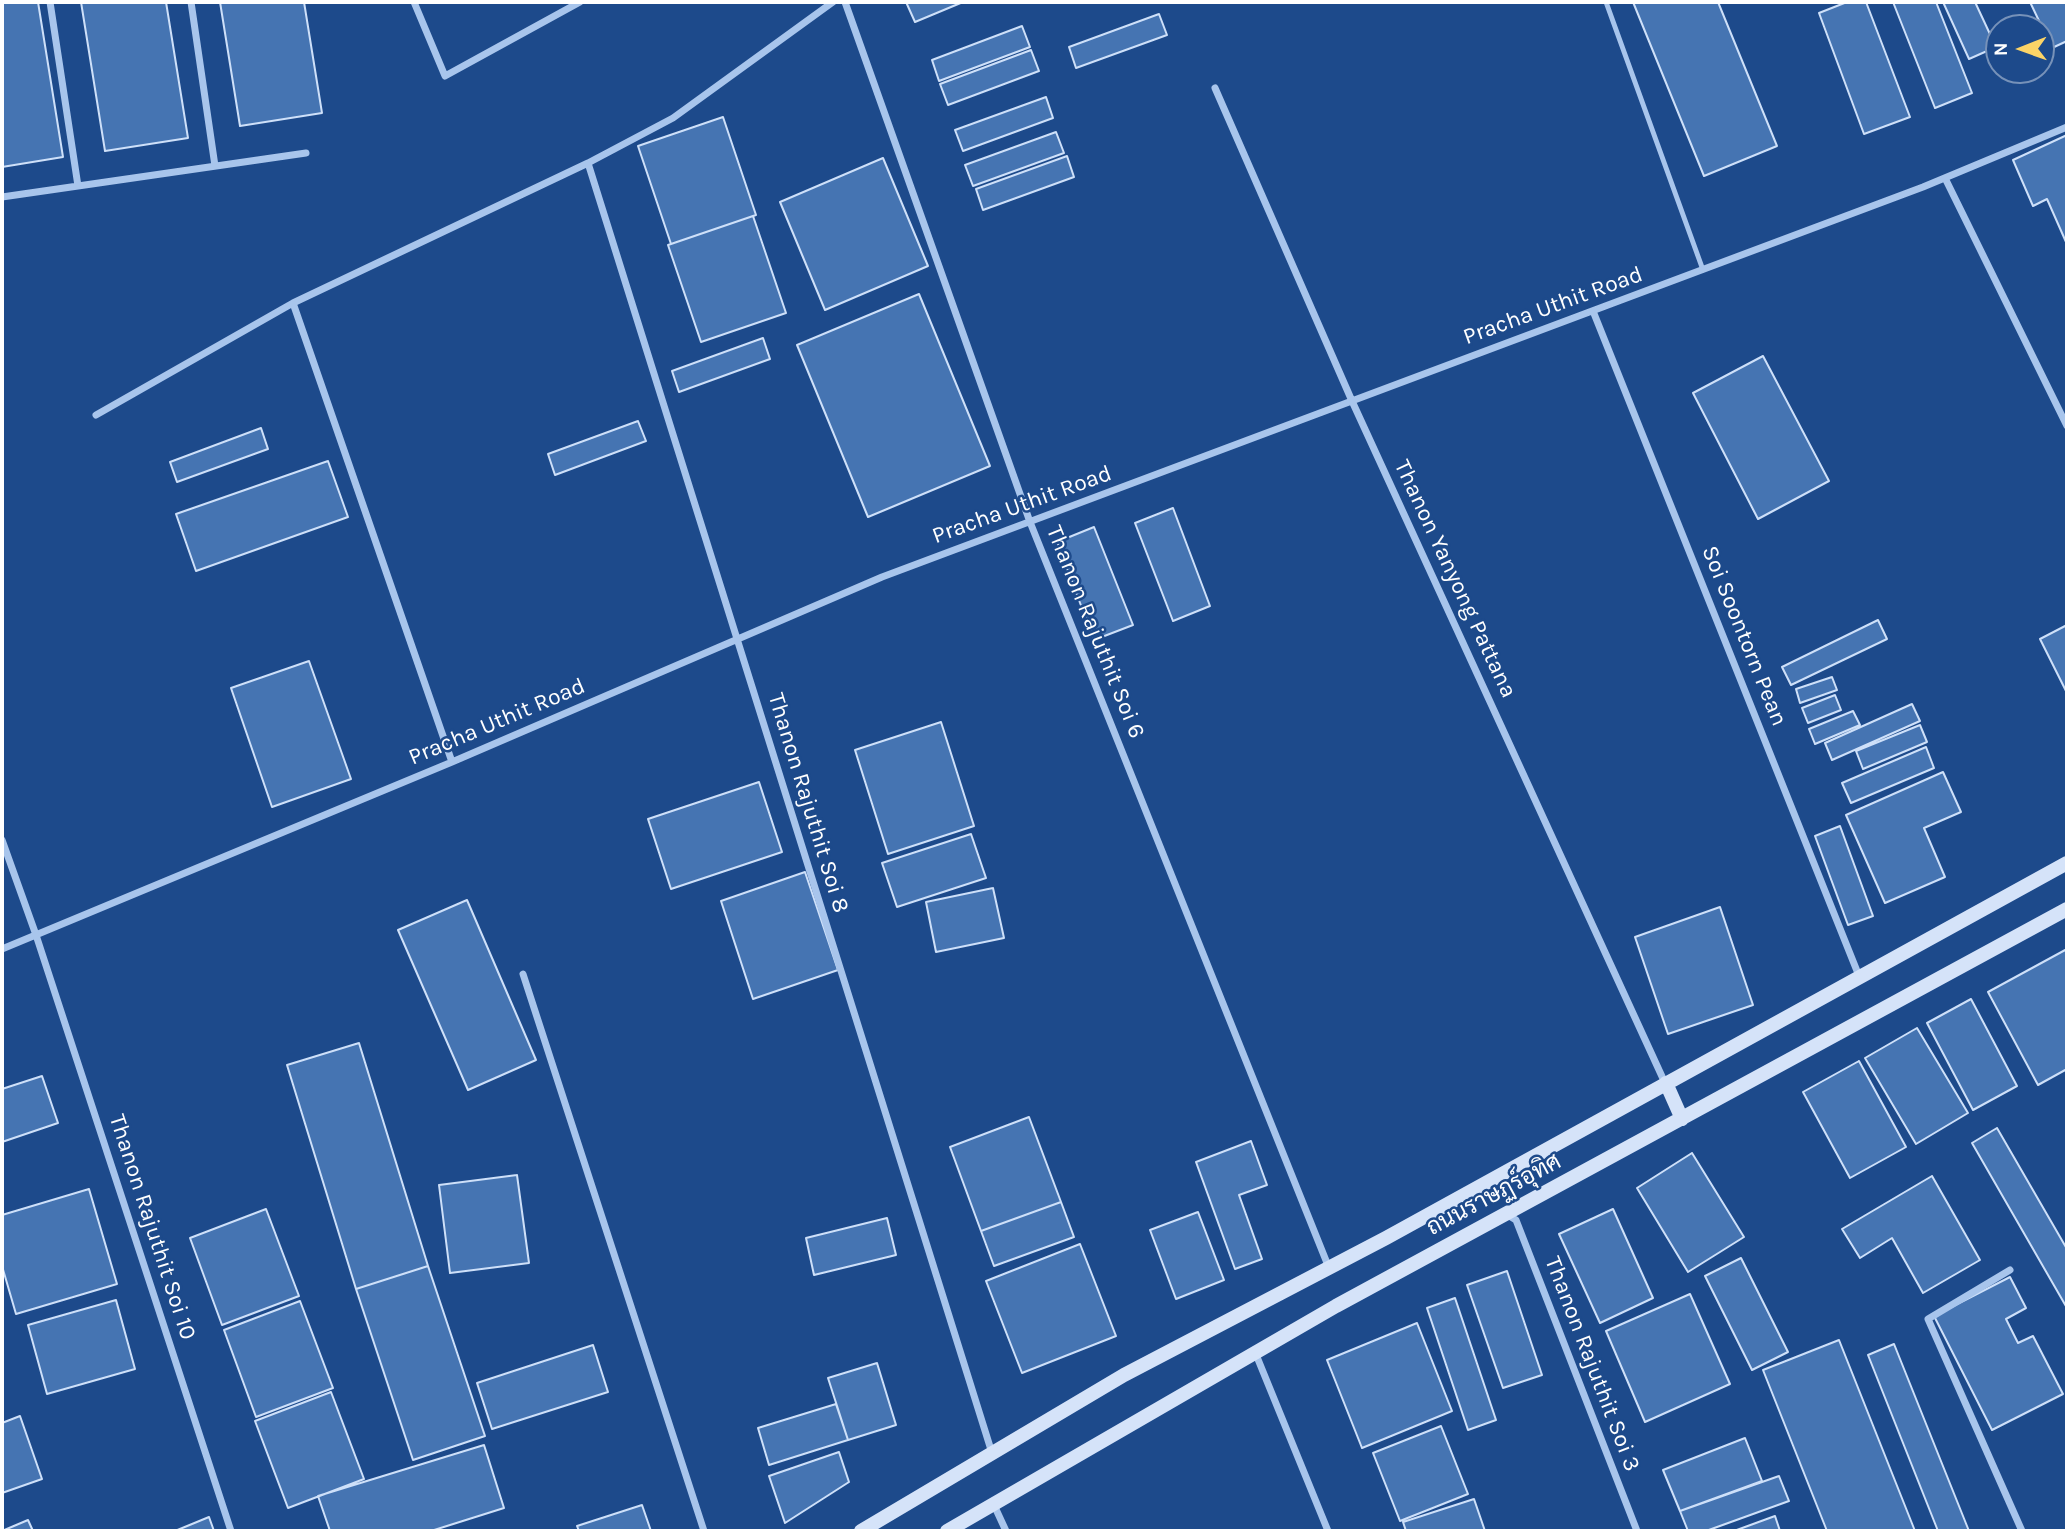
<!DOCTYPE html>
<html>
<head>
<meta charset="utf-8">
<style>
  body { margin:0 }
  #map { position:relative; width:2069px; height:1533px; overflow:hidden; background:#1d4a8b; font-family:Karla,sans-serif }
  canvas { display:block }
  .frame { position:absolute; inset:0; border:4px solid #fff; pointer-events:none }
  .north { position:absolute; left:1985px; top:14px; width:70px; height:70px; box-sizing:border-box; background:#1d4a8b; border:2px solid #7792b9; border-radius:50%; rotate:269deg; font-size:19px; font-weight:700; line-height:28px; text-align:center; color:#fff }
  .north::after { content:''; display:block; margin:auto; width:24px; height:32px; background:#fcd467; clip-path:polygon(50% 0,100% 100%,50% 72%,0 100%) }
</style>
</head>
<body>
<div id="map">
<canvas width="2069" height="1533"></canvas>
<div class="frame"></div>
<div class="north">N</div>
</div>
<script>
const context = document.querySelector('canvas').getContext('2d');
context.lineJoin = 'round';
function fillPath(path, color) { context.fillStyle = color; context.fill(path, 'evenodd'); }
const toPath = rows => new Path2D(rows.map(r => 'M' + r).join(''));
function strokePath(path, color, width, dash) { context.strokeStyle = color; context.lineWidth = width; context.lineCap = dash ? 'butt' : 'round'; context.setLineDash(dash || []); context.stroke(path); }
function drawText(font, color, halo, rows, align = 'center') {
  context.font = font + ' Karla,Sarabun,sans-serif'; context.lineWidth = 5; context.setLineDash([]); context.textBaseline = 'middle'; context.strokeStyle = halo; context.fillStyle = color; for (const [text, x, y, turn = 0] of rows) {
    context.save(); context.translate(x, y); context.rotate((+turn || 0) * Math.PI / 180); context.textAlign = isNaN(turn) ? turn : align; if (halo) context.strokeText(text, 0, 0); context.fillText(text, 0, 0); context.restore();
  }
}
const building = toPath([
  [2,2,38,2,63,157,2,167,2,2],
  [81,2,166,2,188,138,105,151,81,2],
  [220,2,304,2,322,113,240,126,220,2],
  [906,2,963,2,915,22,906,2],
  [1633,2,1718,2,1777,146,1704,176,1633,2],
  [1847,2,1866,2,1910,117,1864,134,1819,13,1847,2],
  [1893,2,1936,2,1972,93,1935,108,1893,2],
  [1943,2,1975,2,1996,47,1969,59,1943,2],
  [2030,2,2067,2,2067,41,2052,48,2030,2],
  [1159,14,1167,35,1076,68,1069,47,1159,14],
  [1022,26,1030,47,939,81,932,60,1022,26],
  [1031,50,1039,71,948,105,940,84,1031,50],
  [1046,97,1053,118,963,151,955,130,1046,97],
  [723,117,756,215,671,244,638,146,723,117],
  [1056,132,1064,153,973,186,965,165,1056,132],
  [2067,135,2067,242,2066,242,2047,199,2033,206,2013,160,2067,135],
  [1067,156,1074,177,983,210,976,189,1067,156],
  [883,158,928,266,825,310,780,202,883,158],
  [753,216,786,313,701,342,668,245,753,216],
  [919,294,990,466,868,517,797,345,919,294],
  [763,338,770,359,679,392,672,371,763,338],
  [1763,356,1829,481,1758,519,1693,393,1763,356],
  [638,421,646,441,555,475,548,454,638,421],
  [261,428,268,449,177,482,170,462,261,428],
  [328,461,348,517,196,571,176,514,328,461],
  [1173,508,1210,606,1173,621,1135,523,1173,508],
  [1094,527,1133,625,1094,640,1057,542,1094,527],
  [1878,620,1887,639,1791,685,1782,667,1878,620],
  [2067,625,2067,693,2040,639,2067,625],
  [309,661,351,779,272,807,231,688,309,661],
  [1832,677,1837,690,1800,703,1796,689,1832,677],
  [1835,695,1841,710,1808,723,1802,708,1835,695],
  [1912,704,1920,721,1832,760,1825,743,1912,704],
  [1853,711,1860,725,1815,744,1809,729,1853,711],
  [941,722,974,826,888,854,855,750,941,722],
  [1920,725,1927,742,1863,769,1856,751,1920,725],
  [1926,747,1934,768,1851,803,1842,783,1926,747],
  [1943,772,1961,812,1924,828,1945,877,1885,903,1846,815,1943,772],
  [759,782,782,852,671,889,648,819,759,782],
  [1840,826,1873,916,1848,925,1815,836,1840,826],
  [971,834,986,878,897,907,882,863,971,834],
  [805,872,838,970,753,999,721,901,805,872],
  [993,888,1004,938,936,952,926,902,993,888],
  [467,900,536,1060,468,1090,398,930,467,900],
  [1720,907,1753,1005,1668,1034,1635,937,1720,907],
  [2067,949,2067,1069,2038,1085,1988,992,2067,949],
  [1971,999,2017,1086,1973,1110,1927,1023,1971,999],
  [1917,1028,1968,1113,1916,1144,1865,1058,1917,1028],
  [359,1043,428,1266,356,1289,287,1065,359,1043],
  [1859,1061,1906,1147,1850,1178,1803,1092,1859,1061],
  [42,1076,58,1123,2,1142,2,1089,42,1076],
  [1029,1117,1061,1202,981,1231,950,1147,1029,1117],
  [1997,1128,2067,1249,2067,1308,1972,1143,1997,1128],
  [1251,1141,1267,1185,1239,1195,1262,1259,1235,1269,1196,1162,1251,1141],
  [1692,1153,1744,1237,1688,1272,1637,1188,1692,1153],
  [517,1175,529,1263,450,1273,439,1185,517,1175],
  [1932,1176,1980,1260,1923,1293,1892,1238,1860,1258,1842,1229,1932,1176],
  [89,1189,117,1284,16,1314,2,1266,2,1215,89,1189],
  [1061,1202,1074,1237,994,1266,981,1231,1061,1202],
  [266,1209,299,1296,222,1325,190,1238,266,1209],
  [1613,1209,1653,1298,1600,1323,1559,1234,1613,1209],
  [1198,1212,1224,1280,1176,1299,1150,1230,1198,1212],
  [887,1218,896,1255,814,1275,806,1238,887,1218],
  [1080,1244,1116,1336,1022,1373,986,1281,1080,1244],
  [1741,1258,1788,1352,1752,1370,1705,1276,1741,1258],
  [428,1266,485,1436,413,1460,356,1289,428,1266],
  [1507,1271,1542,1375,1503,1388,1467,1285,1507,1271],
  [2010,1277,2026,1308,2006,1319,2018,1343,2033,1336,2063,1394,1992,1430,1934,1316,2010,1277],
  [1690,1294,1730,1384,1645,1422,1606,1331,1690,1294],
  [1455,1298,1496,1420,1468,1430,1427,1308,1455,1298],
  [116,1300,135,1369,47,1394,28,1325,116,1300],
  [300,1301,333,1388,256,1417,224,1330,300,1301],
  [1417,1323,1452,1411,1362,1448,1327,1360,1417,1323],
  [1839,1340,1915,1531,1827,1531,1763,1370,1839,1340],
  [1894,1344,1969,1531,1938,1531,1868,1355,1894,1344],
  [593,1345,608,1392,492,1429,477,1383,593,1345],
  [877,1363,896,1425,848,1440,828,1378,877,1363],
  [331,1392,364,1479,288,1508,255,1421,331,1392],
  [836,1404,848,1440,769,1465,758,1428,836,1404],
  [20,1416,42,1479,2,1493,2,1423,20,1416],
  [1441,1426,1468,1494,1400,1521,1373,1453,1441,1426],
  [1745,1438,1762,1481,1680,1511,1663,1470,1745,1438],
  [484,1445,504,1508,431,1531,330,1531,318,1496,484,1445],
  [839,1452,849,1482,785,1523,769,1476,839,1452],
  [1779,1476,1789,1501,1706,1531,1688,1531,1680,1511,1779,1476],
  [1474,1499,1485,1531,1406,1531,1403,1522,1474,1499],
  [642,1505,651,1531,579,1531,577,1526,642,1505],
  [1775,1516,1780,1531,1734,1531,1775,1516],
  [209,1517,214,1531,175,1531,209,1517],
  [28,1520,33,1531,2,1531,28,1520]
]);
fillPath(building, '#4574b2');
strokePath(building, '#cee0f9', 2);
strokePath(toPath([
  [1606,2,1703,270]
]), '#a8c5ec', 5);
strokePath(toPath([
  [50,2,78,186],
  [191,2,215,166],
  [414,2,445,76,580,2],
  [845,2,1030,522,1329,1268],
  [1215,88,1352,401,1665,1083],
  [588,163,992,1453],
  [1945,178,2067,426],
  [2,197,306,153],
  [293,303,452,762],
  [1593,311,1859,976],
  [96,415,293,303,588,163,673,118,833,2],
  [2,840,36,935,231,1531],
  [2,949,452,762,882,577,1923,187,2067,127],
  [523,974,704,1531],
  [1506,1214,1516,1220,1637,1531],
  [2010,1270,1928,1319,2022,1531],
  [1255,1352,1328,1531],
  [994,1505,1006,1531]
]), '#a8c5ec', 7);
strokePath(toPath([
  [1666,1083,1682,1119],
  [861,1531,1124,1375,1386,1238,2067,863],
  [947,1531,1336,1306,2067,909]
]), '#d5e3f9', 14);
drawText('23px', '#fff', '#1d4a8b', [
  ["Pracha Uthit Road",1553,306,-20],
  ["Pracha Uthit Road",1022,505,-20],
  ["Thanon Yanyong Pattana",1455,579,65],
  ["Thanon Rajuthit Soi 6",1095,632,68],
  ["Soi Soontorn Pean",1744,636,68],
  ["Pracha Uthit Road",497,722,-23],
  ["Thanon Rajuthit Soi 8",808,803,73],
  ["ถนนราษฏร์อุทิศ",1494,1195,-28],
  ["Thanon Rajuthit Soi 10",152,1227,72],
  ["Thanon Rajuthit Soi 3",1592,1364,69]
]);
</script>
</body>
</html>
